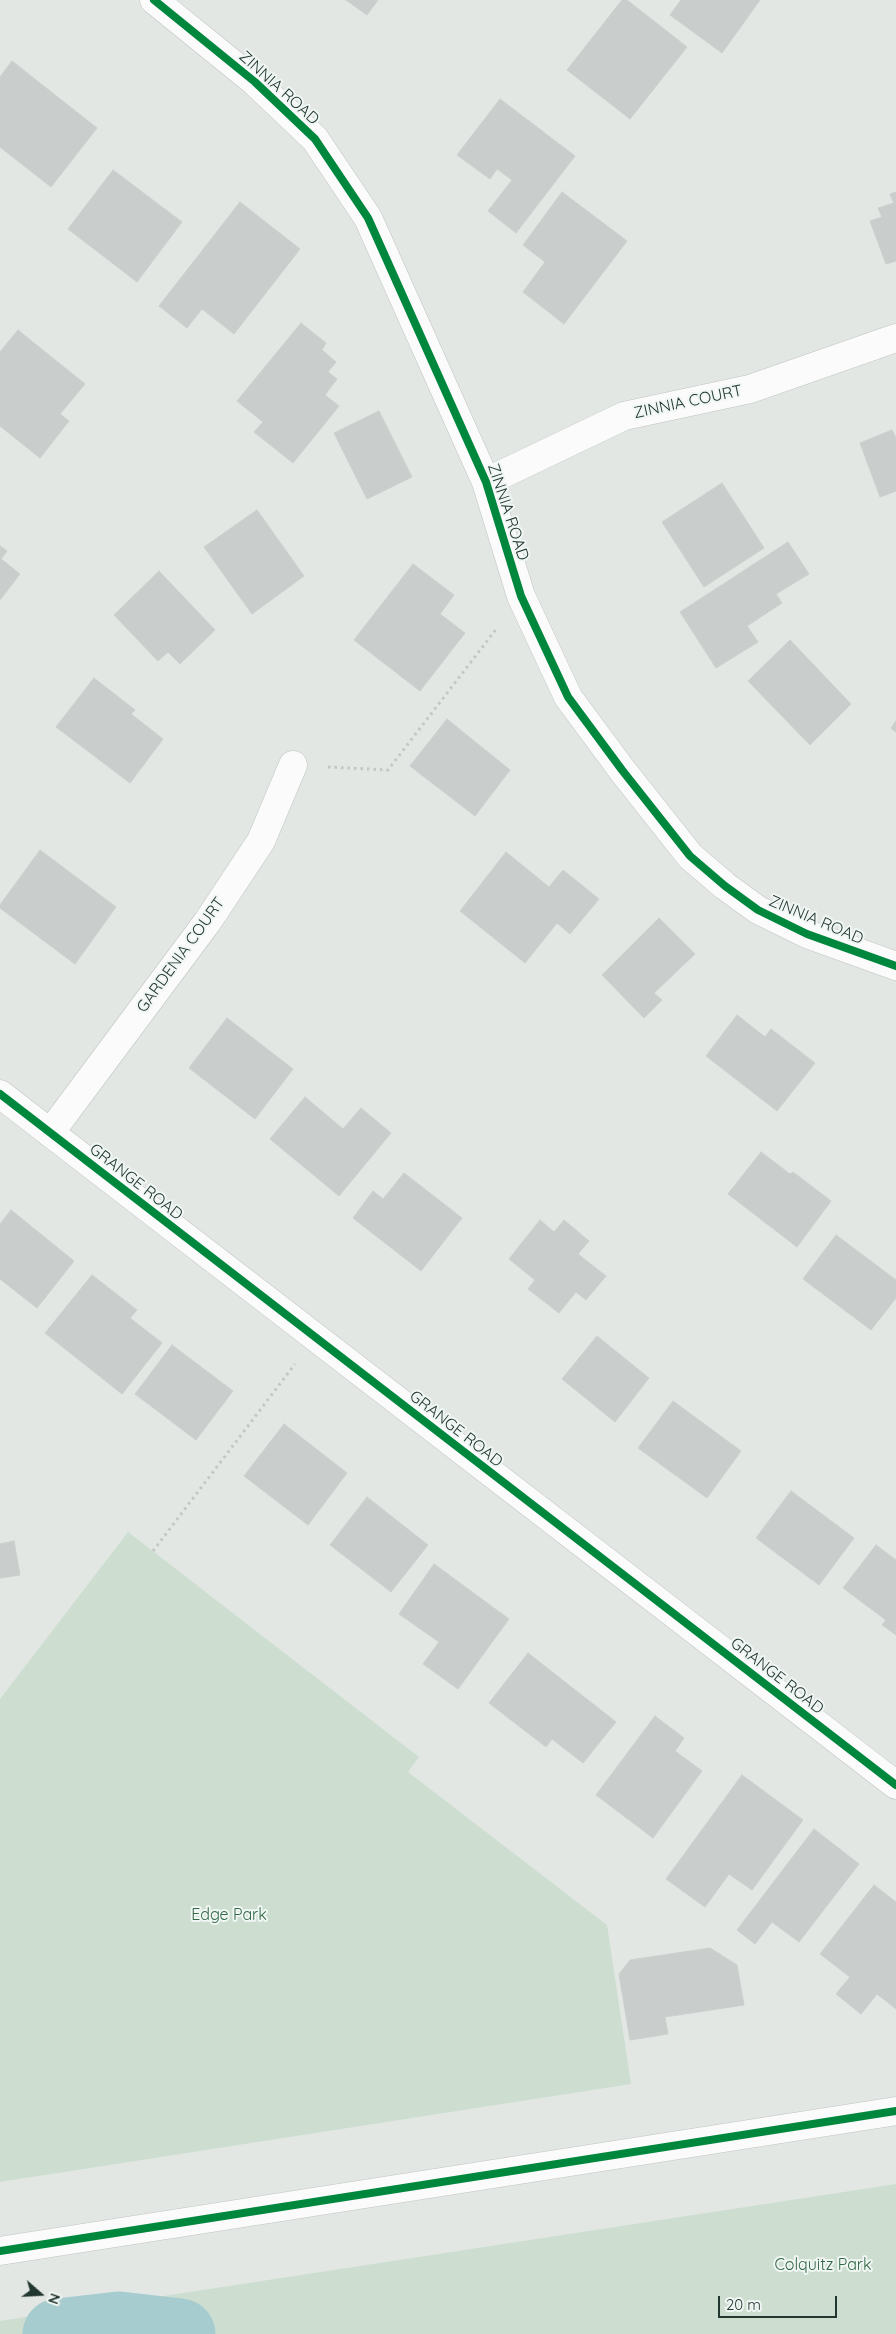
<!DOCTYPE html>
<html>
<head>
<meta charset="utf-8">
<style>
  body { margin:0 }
  #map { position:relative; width:896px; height:2334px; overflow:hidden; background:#e2e7e4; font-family:Quicksand,sans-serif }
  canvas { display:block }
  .north { position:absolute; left:15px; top:2269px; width:50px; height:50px; -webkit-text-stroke:4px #f0f6f3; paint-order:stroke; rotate:109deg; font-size:14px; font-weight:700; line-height:20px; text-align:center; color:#233731 }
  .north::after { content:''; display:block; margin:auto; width:18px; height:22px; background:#233731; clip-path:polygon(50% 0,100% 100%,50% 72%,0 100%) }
  .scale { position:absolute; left:718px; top:2296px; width:119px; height:22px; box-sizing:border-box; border:2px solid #233731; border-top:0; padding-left:6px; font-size:15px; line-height:18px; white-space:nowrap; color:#233731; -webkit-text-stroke:4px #f0f6f3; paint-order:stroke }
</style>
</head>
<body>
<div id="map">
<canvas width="896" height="2334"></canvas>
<div class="north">N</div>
<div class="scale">20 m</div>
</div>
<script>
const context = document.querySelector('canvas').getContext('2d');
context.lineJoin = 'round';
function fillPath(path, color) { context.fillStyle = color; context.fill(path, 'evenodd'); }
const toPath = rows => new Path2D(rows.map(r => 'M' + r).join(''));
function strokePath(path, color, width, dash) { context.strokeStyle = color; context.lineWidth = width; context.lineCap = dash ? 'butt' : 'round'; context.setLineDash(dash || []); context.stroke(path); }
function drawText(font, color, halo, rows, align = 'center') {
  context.font = font + ' Quicksand,sans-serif'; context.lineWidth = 4; context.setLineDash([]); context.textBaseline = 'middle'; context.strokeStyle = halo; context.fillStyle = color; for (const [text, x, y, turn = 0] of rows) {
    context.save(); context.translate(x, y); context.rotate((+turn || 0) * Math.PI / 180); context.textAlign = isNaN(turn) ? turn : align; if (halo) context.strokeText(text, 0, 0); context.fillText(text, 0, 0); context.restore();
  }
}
fillPath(toPath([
  [128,1532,419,1757,408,1772,607,1925,631,2084,0,2182,0,1699],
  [896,2184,896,2334,0,2334,0,2321]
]), '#cdded1');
strokePath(toPath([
  [58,2334,119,2327,180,2334]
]), '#a7ccd0', 71);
const building = toPath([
  [346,0,378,0,367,15,346,0],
  [622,0,627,0,687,47,630,119,567,70,622,0],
  [681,0,760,0,722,53,670,15,681,0],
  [12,61,97,128,51,187,0,147,0,77,12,61],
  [500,99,575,156,516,233,488,211,512,180,497,169,490,179,457,155,500,99],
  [113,170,182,222,137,282,68,229,113,170],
  [562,192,627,241,564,324,523,292,545,262,523,245,562,192],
  [896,192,896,261,886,264,870,221,882,217,878,208,894,203,890,194,896,192],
  [240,202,300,249,234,334,202,309,187,328,159,306,240,202],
  [301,323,326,343,322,350,336,362,328,372,337,379,325,395,339,406,293,463,254,432,263,422,237,401,301,323],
  [18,330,85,384,60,414,69,421,40,458,0,426,0,352,18,330],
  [379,411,412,477,367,499,334,433,379,411],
  [892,430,896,438,896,491,880,497,860,443,892,430],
  [722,483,764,548,704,587,662,522,722,483],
  [257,510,304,576,252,614,204,547,257,510],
  [788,542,809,574,776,594,782,603,747,626,758,642,716,668,680,612,788,542],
  [0,546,7,551,1,559,20,574,0,600,0,546],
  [413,564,454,595,440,614,465,633,420,691,354,640,413,564],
  [159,571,215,630,180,664,168,652,158,661,114,615,159,571],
  [790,640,851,704,810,745,748,681,790,640],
  [94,678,135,710,131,714,163,739,130,783,56,727,94,678],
  [447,719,510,770,475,816,410,766,447,719],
  [896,721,896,732,891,728,896,721],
  [40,850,116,907,75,964,0,908,0,905,40,850],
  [506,852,549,887,563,870,599,899,570,934,557,923,525,963,460,911,506,852],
  [659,918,695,954,654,993,662,1000,644,1018,602,975,659,918],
  [737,1015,765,1037,771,1029,815,1063,777,1111,706,1056,737,1015],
  [227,1018,293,1069,255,1119,189,1068,227,1018],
  [305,1097,343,1129,361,1108,391,1133,339,1196,270,1139,305,1097],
  [761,1152,790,1174,793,1172,831,1201,797,1247,728,1194,761,1152],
  [404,1173,462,1218,421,1271,353,1218,373,1191,383,1199,404,1173],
  [11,1210,74,1261,37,1308,0,1279,0,1224,11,1210],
  [540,1220,554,1232,564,1220,589,1241,578,1254,606,1276,586,1300,576,1292,559,1313,528,1289,535,1280,509,1259,540,1220],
  [836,1235,896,1280,896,1298,871,1330,803,1279,836,1235],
  [92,1275,137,1310,130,1318,162,1343,122,1394,45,1333,92,1275],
  [597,1336,649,1378,615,1422,562,1379,597,1336],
  [172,1345,233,1391,196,1440,135,1394,172,1345],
  [673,1401,741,1451,707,1498,638,1448,673,1401],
  [284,1424,347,1473,308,1525,244,1476,284,1424],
  [791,1491,854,1538,819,1585,756,1538,791,1491],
  [367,1497,428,1545,391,1592,330,1545,367,1497],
  [14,1541,20,1575,0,1578,0,1544,14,1541],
  [876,1545,896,1560,896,1635,882,1625,886,1620,843,1588,876,1545],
  [434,1564,509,1619,458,1689,423,1664,439,1642,399,1614,434,1564],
  [528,1653,616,1722,583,1763,552,1739,546,1747,489,1703,528,1653],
  [655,1716,684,1738,675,1751,702,1771,653,1838,596,1795,655,1716],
  [742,1775,803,1820,752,1890,729,1874,705,1907,666,1879,742,1775],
  [814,1829,859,1864,799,1942,772,1922,755,1944,737,1930,814,1829],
  [874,1885,896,1902,896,2009,877,1994,861,2014,836,1994,850,1977,820,1954,874,1885],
  [710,1948,737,1965,744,2005,665,2017,668,2034,630,2040,619,1974,630,1960,710,1948]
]);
fillPath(building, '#c9cecc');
strokePath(building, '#cbcfcd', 1);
const street = toPath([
  [154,0,255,82,315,139,368,218,486,482,521,596,568,697,622,770,690,856,725,886,758,910,807,934,896,966],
  [486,482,624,416,750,389,896,338],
  [0,1094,896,1785],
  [50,1133,208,921,261,841,293,765]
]);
const secondary = toPath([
  [0,2251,896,2111]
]);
strokePath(street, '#bfc4c1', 29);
strokePath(secondary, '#bfc4c2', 29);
strokePath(toPath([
  [328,767,388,770,497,628],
  [153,1551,295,1364]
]), '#c0c7c4', 3, [2.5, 4]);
strokePath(street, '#fbfbfb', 28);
strokePath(secondary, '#fbfbfb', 28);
strokePath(toPath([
  [154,0,255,82,315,139,368,218,486,482,521,596,568,697,622,770,690,856,725,886,758,910,807,934,896,966],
  [0,1094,896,1785],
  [0,2251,896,2111]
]), '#00873e', 8);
drawText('16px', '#233731', '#f0f6f3', [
  ["ZINNIA ROAD",279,88,42],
  ["ZINNIA COURT",688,402,-12],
  ["ZINNIA ROAD",508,512,72],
  ["ZINNIA ROAD",816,920,23],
  ["GARDENIA COURT",181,955,-54],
  ["GRANGE ROAD",136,1182,38],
  ["GRANGE ROAD",456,1429,38],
  ["GRANGE ROAD",777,1676,38]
]);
drawText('16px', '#326845', '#f0f6f3', [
  ["Edge Park",229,1915],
  ["Colquitz Park",823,2265]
]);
</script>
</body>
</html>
